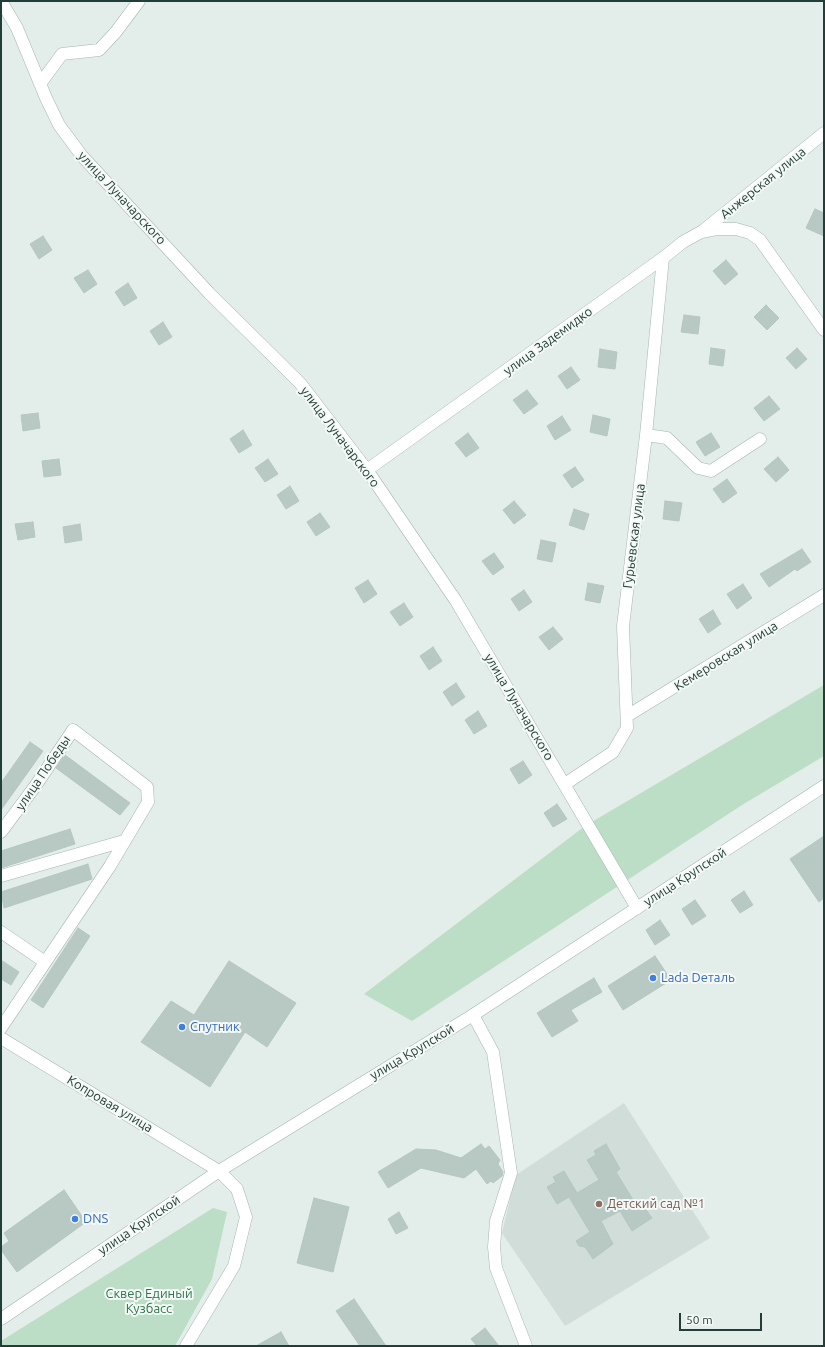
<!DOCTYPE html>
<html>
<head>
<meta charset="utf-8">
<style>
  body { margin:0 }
  #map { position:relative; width:825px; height:1347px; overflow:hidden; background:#e3ede9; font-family:Ubuntu,sans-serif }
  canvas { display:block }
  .frame { position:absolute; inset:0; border:2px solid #233e38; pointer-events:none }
  .scale { position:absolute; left:679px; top:1313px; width:83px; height:18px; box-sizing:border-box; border:2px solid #233e38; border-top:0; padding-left:5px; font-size:12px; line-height:14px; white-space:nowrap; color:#233e38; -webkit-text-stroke:3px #f4f9f7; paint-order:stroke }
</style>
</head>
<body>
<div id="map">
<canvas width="825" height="1347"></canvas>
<div class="frame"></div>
<div class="scale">50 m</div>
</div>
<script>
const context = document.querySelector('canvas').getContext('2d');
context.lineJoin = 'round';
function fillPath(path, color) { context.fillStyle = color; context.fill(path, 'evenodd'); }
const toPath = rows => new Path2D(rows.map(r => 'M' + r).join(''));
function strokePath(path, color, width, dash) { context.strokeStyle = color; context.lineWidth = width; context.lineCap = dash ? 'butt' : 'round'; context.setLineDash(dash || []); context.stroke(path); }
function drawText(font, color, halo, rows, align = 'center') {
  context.font = font + ' Ubuntu,sans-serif'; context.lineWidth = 4; context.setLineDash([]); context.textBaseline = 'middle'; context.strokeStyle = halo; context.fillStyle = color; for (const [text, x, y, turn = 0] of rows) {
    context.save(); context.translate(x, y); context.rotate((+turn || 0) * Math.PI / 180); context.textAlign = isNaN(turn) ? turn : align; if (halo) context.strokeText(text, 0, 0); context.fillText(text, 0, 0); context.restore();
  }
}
fillPath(toPath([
  [624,1103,710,1238,565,1326,502,1233,516,1175]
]), '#d1ddd8');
fillPath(toPath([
  [824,685,824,756,742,805,412,1021,364,994,585,826],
  [213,1208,227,1212,212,1279,175,1346,1,1346,1,1341]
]), '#bcdec6');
const building = toPath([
  [815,209,824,213,824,236,806,228,815,209],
  [43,236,52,250,39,259,30,244,43,236],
  [726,260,738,274,725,285,713,271,726,260],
  [88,270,97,284,84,293,74,278,88,270],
  [128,283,137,298,124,306,115,292,128,283],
  [766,305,779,318,767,330,754,317,766,305],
  [684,315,700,317,698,334,681,332,684,315],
  [163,322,172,337,159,345,150,331,163,322],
  [711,348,725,350,723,366,709,364,711,348],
  [797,348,807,359,796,369,786,358,797,348],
  [600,349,617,352,615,369,598,367,600,349],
  [571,367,580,380,567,389,558,376,571,367],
  [527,390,538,404,524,414,513,400,527,390],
  [769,396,780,409,764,421,754,408,769,396],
  [38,413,40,428,23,431,21,415,38,413],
  [593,415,610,419,607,436,590,432,593,415],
  [562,416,571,430,555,440,547,426,562,416],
  [243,430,252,445,239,453,230,439,243,430],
  [468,433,479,448,466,457,455,443,468,433],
  [711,433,720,447,705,456,696,442,711,433],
  [778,457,789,470,776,482,764,469,778,457],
  [59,459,61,475,44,477,42,461,59,459],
  [268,459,278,474,265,482,255,468,268,459],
  [575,467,584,480,572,488,563,475,575,467],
  [727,479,737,493,723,503,713,489,727,479],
  [290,486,299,501,286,509,277,495,290,486],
  [514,501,526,515,514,524,503,510,514,501],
  [665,501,682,503,679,521,663,519,665,501],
  [574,509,589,514,584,530,569,525,574,509],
  [320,513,330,527,316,536,307,522,320,513],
  [33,522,35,537,18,540,15,524,33,522],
  [80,524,82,540,65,543,63,527,80,524],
  [541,540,556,543,552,562,537,559,541,540],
  [802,549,811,562,797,571,795,569,769,587,760,574,802,549],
  [494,553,504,567,493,575,482,561,494,553],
  [368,580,377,594,364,603,355,588,368,580],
  [588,583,604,586,600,603,585,600,588,583],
  [743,584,752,598,737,609,727,594,743,584],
  [524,590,532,602,519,611,511,599,524,590],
  [404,603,413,617,400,626,390,612,404,603],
  [713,610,721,624,708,633,699,619,713,610],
  [553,627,563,639,549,650,539,637,553,627],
  [433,647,442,661,429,670,420,656,433,647],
  [456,683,465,697,452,706,443,692,456,683],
  [478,711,487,726,474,734,465,720,478,711],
  [30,742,43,751,1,810,1,783,30,742],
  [65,755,130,803,120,815,56,768,65,755],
  [523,761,532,775,519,784,510,769,523,761],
  [557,804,567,819,553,827,544,813,557,804],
  [70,829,75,844,1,868,1,851,70,829],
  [824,836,824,898,819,902,790,859,824,836],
  [88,864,92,879,4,908,1,892,88,864],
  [744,891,753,905,740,913,731,900,744,891],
  [695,900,706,916,692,925,682,909,695,900],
  [660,920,670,935,655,945,646,930,660,920],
  [78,928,90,936,43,1008,31,1000,78,928],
  [655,956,671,980,623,1010,608,986,655,956],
  [1,960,19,972,11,985,1,979,1,960],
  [229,961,296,1003,267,1047,245,1032,210,1087,141,1042,171,1001,194,1015,229,961],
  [594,978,602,992,571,1010,578,1021,552,1037,537,1013,594,978],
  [481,1144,485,1149,489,1146,500,1160,498,1164,503,1172,502,1176,493,1183,491,1181,487,1184,476,1169,464,1178,421,1168,388,1188,378,1172,416,1149,436,1150,461,1158,481,1144],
  [606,1144,620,1169,616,1172,635,1203,639,1200,652,1218,632,1231,620,1211,601,1221,613,1244,593,1259,585,1247,579,1246,576,1241,590,1232,569,1197,557,1204,547,1187,556,1182,553,1177,564,1171,577,1193,599,1180,587,1160,596,1155,594,1151,606,1144],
  [64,1190,86,1222,17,1272,1,1250,1,1247,9,1241,4,1233,64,1190],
  [314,1198,349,1207,333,1272,297,1263,314,1198],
  [399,1212,408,1228,396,1234,388,1219,399,1212],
  [354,1299,386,1346,360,1346,336,1311,354,1299],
  [485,1328,499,1346,477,1346,471,1339,485,1328],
  [281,1332,289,1346,256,1346,281,1332]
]);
fillPath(building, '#b8c8c2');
strokePath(building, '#b5c7c0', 1);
const minor = toPath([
  [1,1,17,28,46,98,59,125,82,156,209,293,300,383,367,470,456,601,637,908],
  [40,84,62,54,99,50,115,33,139,1],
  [704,230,824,133],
  [646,435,667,438,698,468,711,471,760,439],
  [367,470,663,258,683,242,701,232,717,229,736,229,750,233,760,240,824,330],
  [627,716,824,595],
  [565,784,613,752,627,728,623,626,646,435,663,258],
  [1,832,36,785,73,730,147,787,148,802,110,866,1,1028],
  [1,876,124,841],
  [1,932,45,962],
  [473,1015,493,1052,511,1173,496,1221,494,1247,496,1268,526,1346],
  [1,1038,219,1171,237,1189,246,1217,234,1266,186,1346]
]);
const tertiary = toPath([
  [1,1319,219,1171,473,1015,824,786]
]);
strokePath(minor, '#a6b5b0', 13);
strokePath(tertiary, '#a6b5b0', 13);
strokePath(minor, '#fff', 12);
strokePath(tertiary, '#fff', 12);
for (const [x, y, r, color] of [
  [653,978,4,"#3f7fe0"],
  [182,1027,4,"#3f7fe0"],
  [599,1204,4,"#8d6e63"],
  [75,1219,4,"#3f7fe0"]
]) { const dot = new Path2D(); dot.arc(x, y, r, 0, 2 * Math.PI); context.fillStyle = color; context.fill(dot); strokePath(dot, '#f4f9f7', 1.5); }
drawText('13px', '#233e38', '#f4f9f7', [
  ["Анжерская улица",763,183,-39],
  ["улица Луначарского",122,198,47],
  ["улица Задемидко",548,341,-36],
  ["улица Луначарского",340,437,53],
  ["Гурьевская улица",634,536,-83],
  ["Кемеровская улица",726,656,-32],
  ["улица Луначарского",519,707,59],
  ["улица Победы",43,773,-56],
  ["улица Крупской",685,877,-33],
  ["улица Крупской",412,1052,-31],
  ["Копровая улица",110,1104,31],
  ["улица Крупской",139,1225,-34]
]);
drawText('13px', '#366cbe', '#f4f9f7', [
  ["Lada Dеталь",661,978],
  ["Спутник",190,1027],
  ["DNS",83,1219]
], 'left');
drawText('13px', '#785e54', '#f4f9f7', [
  ["Детский сад №1",607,1204]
], 'left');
drawText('13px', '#2d754b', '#f4f9f7', [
  ["Сквер Единый",149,1294],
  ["Кузбасс",149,1309]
]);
</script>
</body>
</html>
